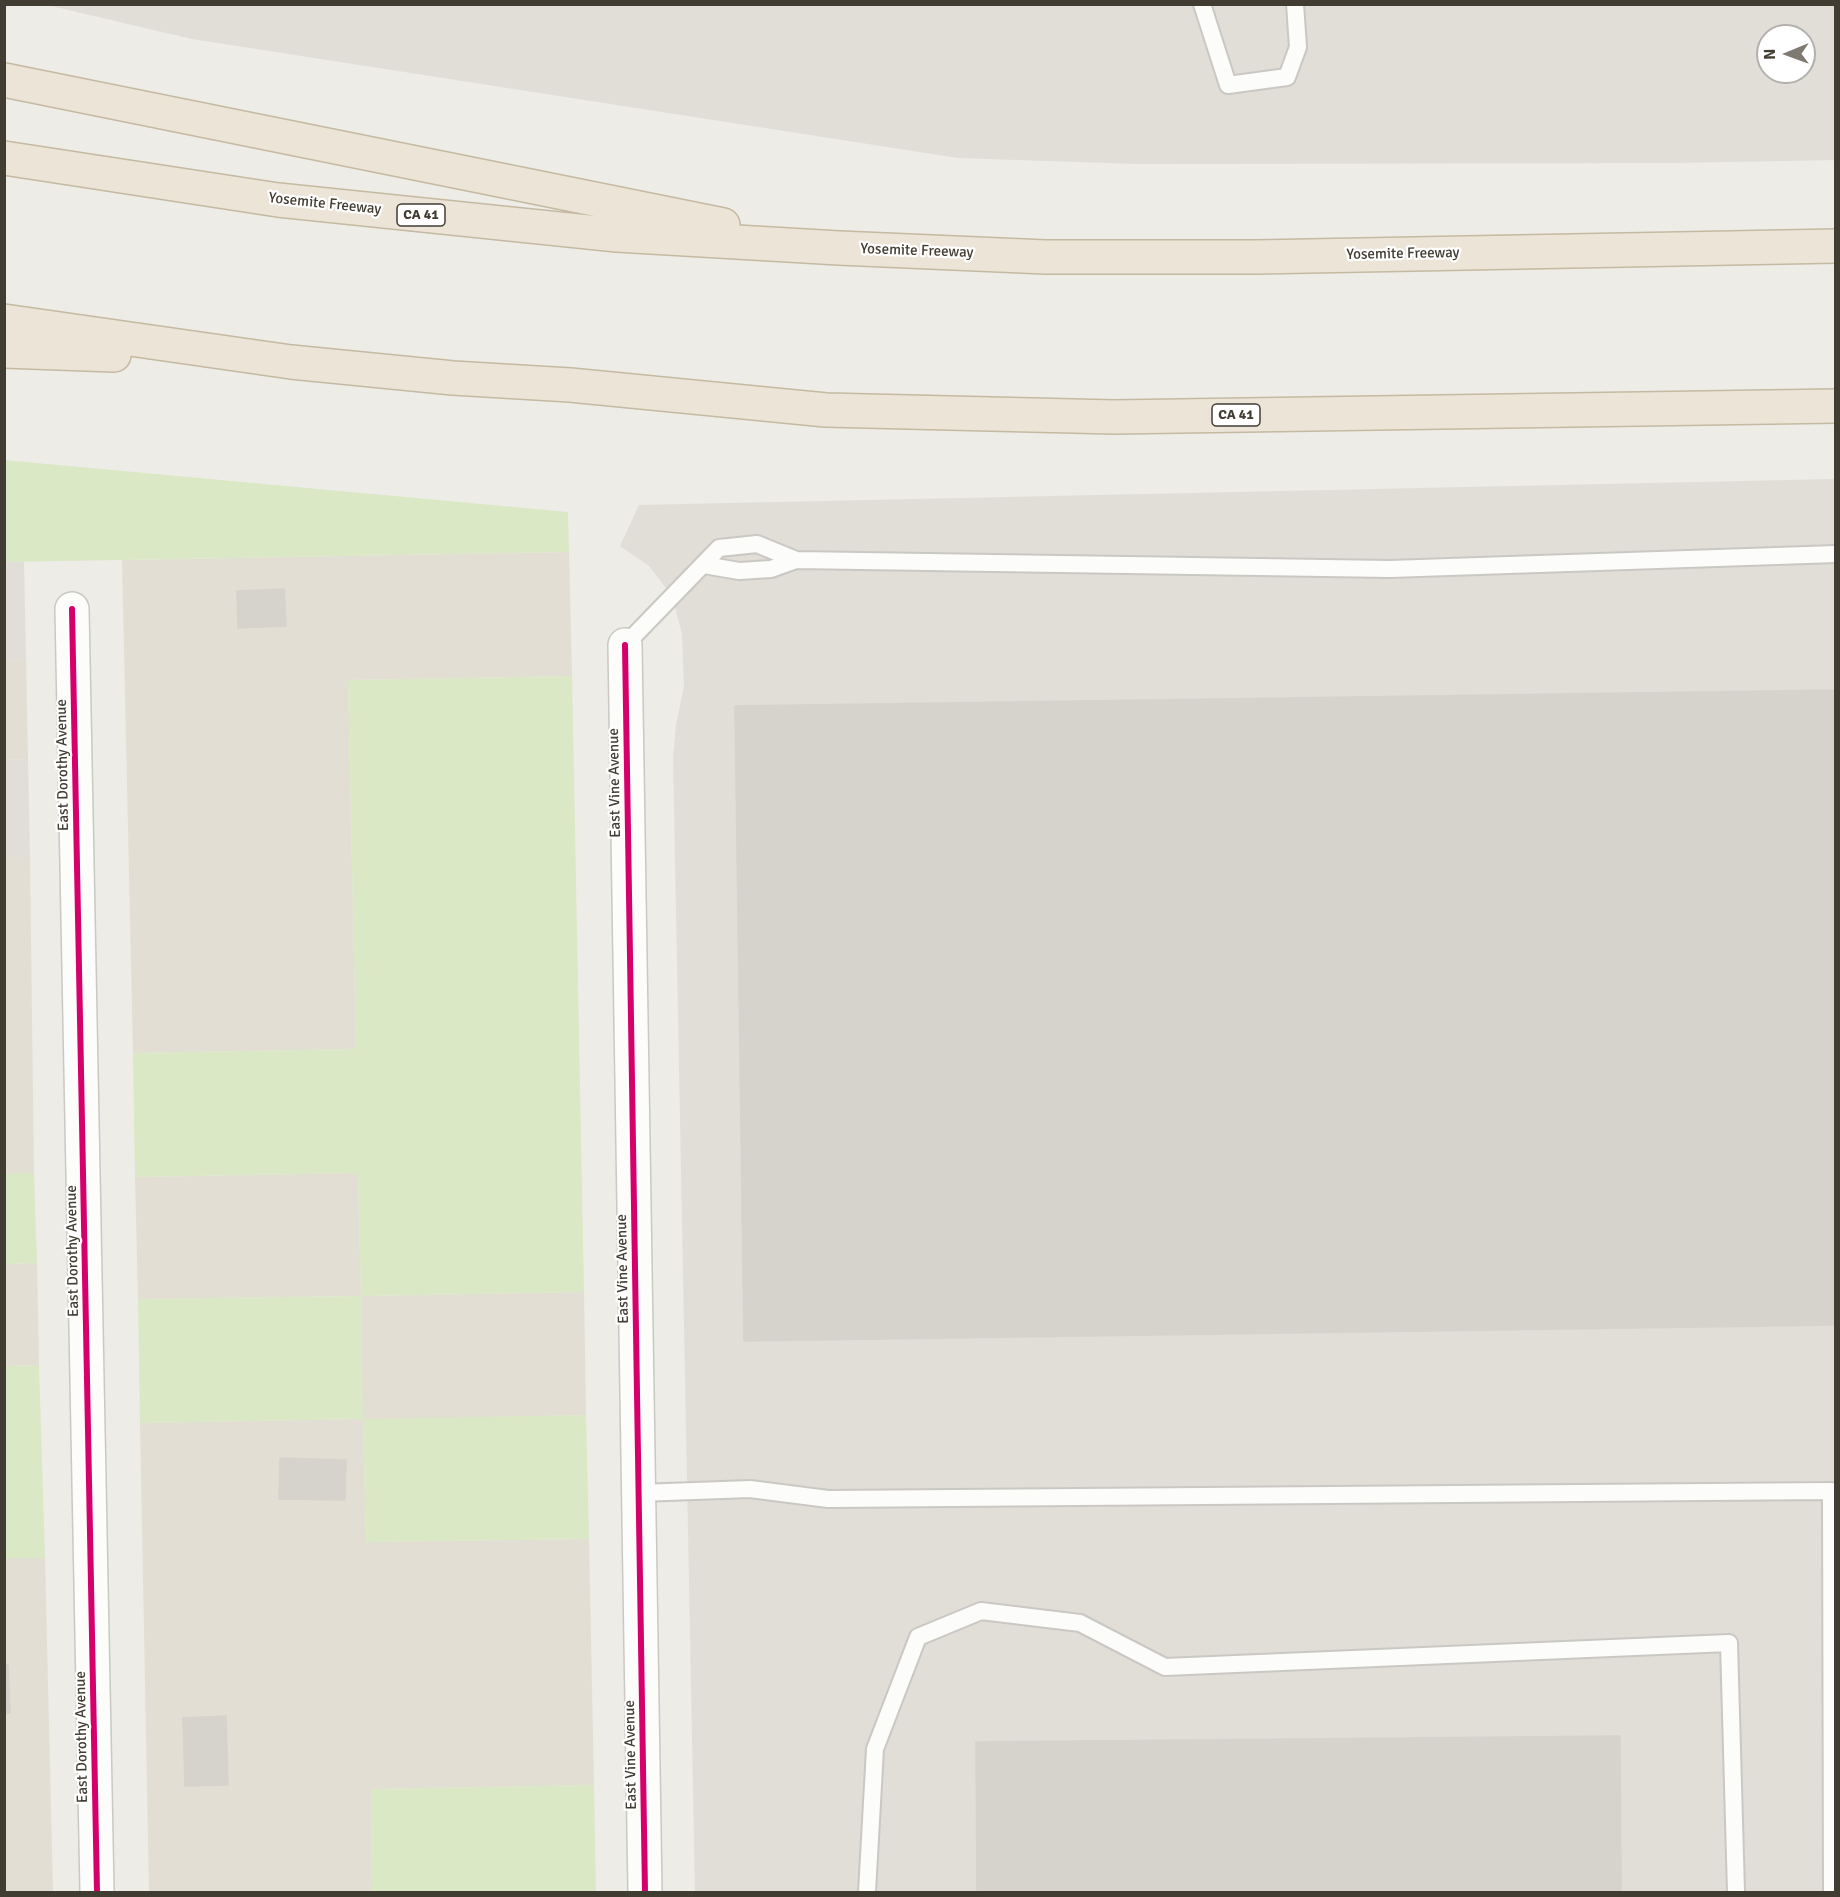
<!DOCTYPE html>
<html>
<head>
<meta charset="utf-8">
<style>
  body { margin:0 }
  #map { position:relative; width:1840px; height:1897px; overflow:hidden; background:#eeece6; font-family:Signika,sans-serif }
  canvas { display:block }
  .frame { position:absolute; inset:0; border:6px solid #423d33; pointer-events:none }
  .north { position:absolute; left:1756px; top:24px; width:60px; height:60px; box-sizing:border-box; background:#fff; border:2px solid #b3b1ad; border-radius:50%; rotate:269deg; font-size:16px; font-weight:700; line-height:24px; text-align:center; color:#423d33 }
  .north::after { content:''; display:block; margin:auto; width:21px; height:27px; background:#7e7a72; clip-path:polygon(50% 0,100% 100%,50% 72%,0 100%) }
</style>
</head>
<body>
<div id="map">
<canvas width="1840" height="1897"></canvas>
<div class="frame"></div>
<div class="north">N</div>
</div>
<script>
const context = document.querySelector('canvas').getContext('2d');
context.lineJoin = 'round';
function fillPath(path, color) { context.fillStyle = color; context.fill(path, 'evenodd'); }
const toPath = rows => new Path2D(rows.map(r => 'M' + r).join(''));
function strokePath(path, color, width, dash) { context.strokeStyle = color; context.lineWidth = width; context.lineCap = dash ? 'butt' : 'round'; context.setLineDash(dash || []); context.stroke(path); }
function drawText(font, color, halo, rows, align = 'center') {
  context.font = font + ' Signika,sans-serif'; context.lineWidth = 4.5; context.setLineDash([]); context.textBaseline = 'middle'; context.strokeStyle = halo; context.fillStyle = color; for (const [text, x, y, turn = 0] of rows) {
    context.save(); context.translate(x, y); context.rotate((+turn || 0) * Math.PI / 180); context.textAlign = isNaN(turn) ? turn : align; if (halo) context.strokeText(text, 0, 0); context.fillText(text, 0, 0); context.restore();
  }
}
fillPath(toPath([
  [569,552,572,676,348,680,356,1049,133,1053,122,560],
  [26,660,28,759,5,760,5,661],
  [30,857,34,1173,5,1173,4,858],
  [358,1173,361,1296,584,1292,586,1415,363,1420,366,1542,589,1539,594,1785,371,1789,372,1892,149,1892,140,1423,363,1419,360,1296,138,1299,135,1177],
  [37,1263,39,1365,5,1366,4,1264],
  [4,1558,45,1558,53,1892,5,1892]
]), '#e2ded3');
fillPath(toPath([
  [47,5,1835,5,1835,160,1675,163,1138,164,958,158,192,39],
  [1768,36,1804,36,1804,72,1768,72],
  [1835,479,1835,1892,695,1892,673,757,676,725,684,686,682,634,672,596,649,566,620,546,639,505],
  [4,562,24,562,26,660,5,661],
  [28,759,30,857,5,858,5,760]
]), '#e1ddd7');
fillPath(toPath([
  [4,460,568,512,569,552,5,562],
  [572,676,584,1292,361,1296,363,1419,586,1415,589,1539,366,1542,363,1419,140,1423,138,1299,361,1296,358,1173,135,1177,133,1053,356,1049,348,680],
  [4,1173,34,1173,37,1263,5,1264],
  [39,1365,45,1558,5,1558,5,1366],
  [594,1785,596,1892,372,1892,371,1789]
]), '#dae8c6');
const building = toPath([
  [284,589,286,626,238,628,237,591,284,589],
  [1836,690,1836,1325,744,1341,735,706,1836,690],
  [280,1458,346,1460,345,1500,279,1499,280,1458],
  [4,1665,8,1665,10,1713,4,1713,4,1665],
  [226,1716,228,1785,185,1786,183,1718,226,1716],
  [1620,1736,1621,1892,977,1892,976,1742,1620,1736]
]);
fillPath(building, '#d6d3cd');
strokePath(building, '#d6d2cc', 1.5);
const lane = toPath([
  [1202,4,1228,85,1287,77,1298,47,1295,4],
  [704,565,739,571,771,569,796,560],
  [625,645,719,548,757,544,796,560,1390,569,1836,554],
  [639,1493,750,1489,828,1499,1831,1491,1832,1892],
  [867,1892,875,1749,918,1637,981,1611,1080,1623,1165,1667,1729,1643,1736,1892]
]);
const street = toPath([
  [72,609,97,1892],
  [625,645,645,1892]
]);
const highway = toPath([
  [4,80,723,225],
  [4,158,278,200,617,235,839,248,1046,257,1256,257,1836,246],
  [4,321,291,362,453,378,570,385,826,410,1114,417,1836,406],
  [4,351,114,355]
]);
strokePath(lane, '#cac8c2', 20);
strokePath(street, '#cac8c2', 36);
strokePath(highway, '#c5b9a1', 36);
strokePath(lane, '#fcfcfb', 16);
strokePath(street, '#fcfcfb', 33);
strokePath(highway, '#ebe4d7', 33);
strokePath(toPath([
  [72,609,97,1892],
  [625,645,645,1892]
]), '#d6006c', 6);
for (const [x, y, w] of [
  [421,215,48],
  [1236,415,48]
]) { const box = new Path2D(); box.roundRect(x - w / 2, y - 11, w, 22, 4.5); context.fillStyle = '#fff'; context.fill(box); strokePath(box, '#423d33', 1.5); }
drawText('bold 14px', '#423d33', null, [
  ["CA 41",421,215],
  ["CA 41",1236,415]
]);
drawText('15px', '#423d33', '#fff', [
  ["Yosemite Freeway",325,204,6],
  ["Yosemite Freeway",917,251,2],
  ["Yosemite Freeway",1403,254,-1],
  ["East Dorothy Avenue",63,765,-91],
  ["East Vine Avenue",615,783,-91],
  ["East Dorothy Avenue",73,1251,-91],
  ["East Vine Avenue",623,1269,-91],
  ["East Dorothy Avenue",82,1737,-91],
  ["East Vine Avenue",631,1755,-91]
]);
</script>
</body>
</html>
